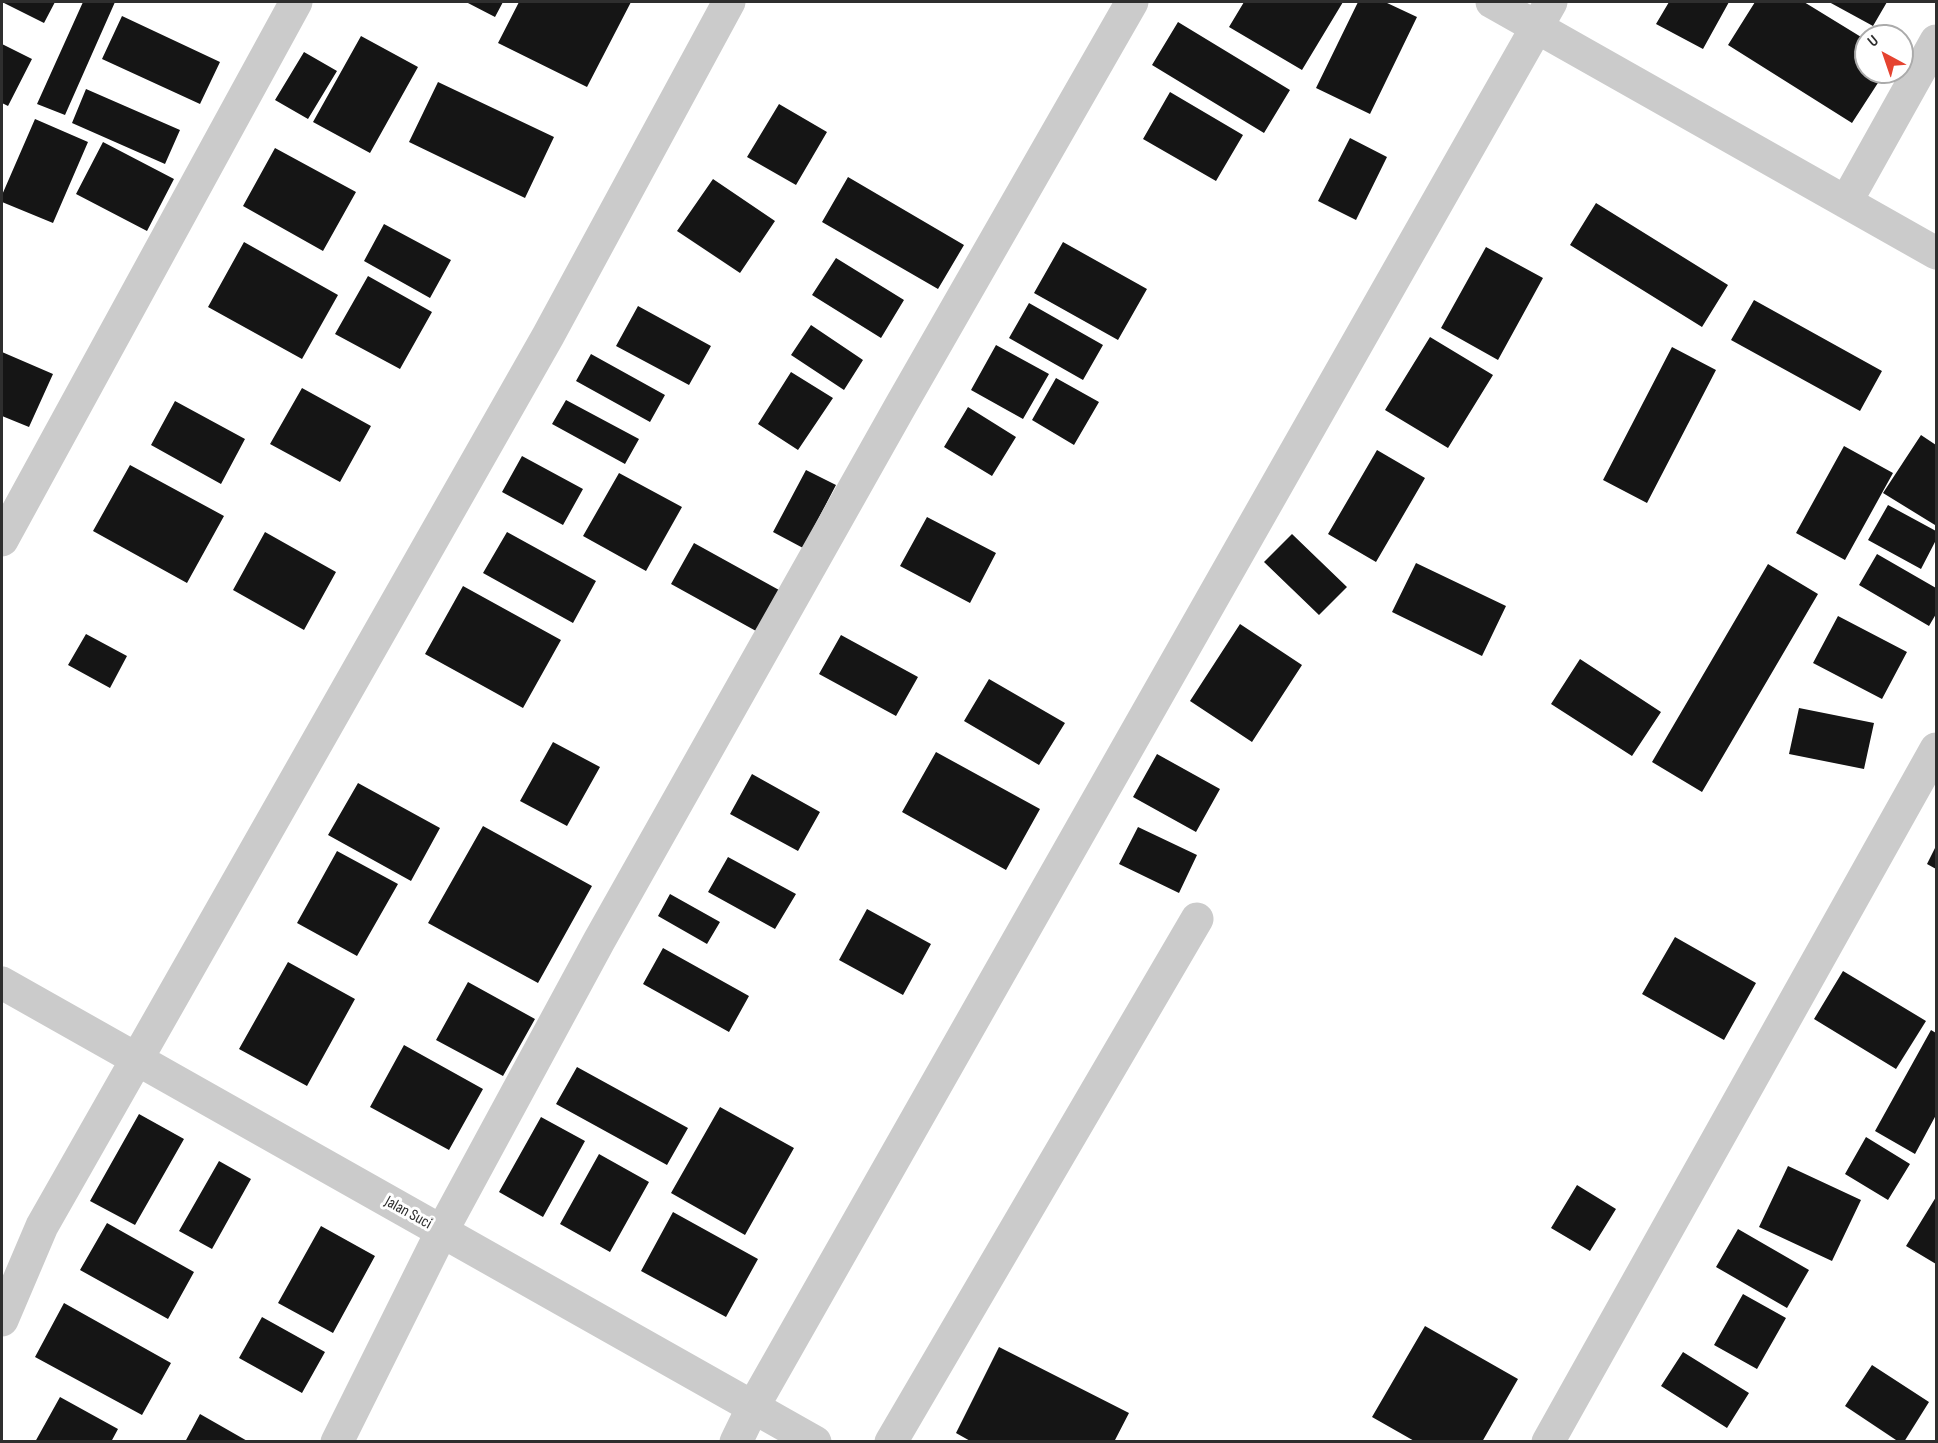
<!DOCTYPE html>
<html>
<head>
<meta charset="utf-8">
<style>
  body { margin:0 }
  #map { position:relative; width:1938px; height:1443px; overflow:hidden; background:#fff; font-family:"Sofia Sans Condensed",sans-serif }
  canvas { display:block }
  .frame { position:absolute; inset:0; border:3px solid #2e2e2e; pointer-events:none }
  .north { position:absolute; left:1854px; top:24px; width:60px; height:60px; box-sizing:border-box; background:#fff; border:2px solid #ababab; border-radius:50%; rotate:320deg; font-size:16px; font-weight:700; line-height:24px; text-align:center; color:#2e2e2e }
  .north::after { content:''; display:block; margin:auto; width:21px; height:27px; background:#e54330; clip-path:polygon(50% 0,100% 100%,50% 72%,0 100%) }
</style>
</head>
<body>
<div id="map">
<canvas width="1938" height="1443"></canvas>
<div class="frame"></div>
<div class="north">U</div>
</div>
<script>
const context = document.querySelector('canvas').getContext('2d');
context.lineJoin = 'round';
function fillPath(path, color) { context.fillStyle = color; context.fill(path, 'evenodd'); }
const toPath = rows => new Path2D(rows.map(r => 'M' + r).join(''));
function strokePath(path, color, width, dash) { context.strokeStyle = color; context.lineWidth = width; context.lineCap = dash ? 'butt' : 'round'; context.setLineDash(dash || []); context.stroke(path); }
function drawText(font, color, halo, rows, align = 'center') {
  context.font = font + ' "Sofia Sans Condensed",sans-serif'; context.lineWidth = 6; context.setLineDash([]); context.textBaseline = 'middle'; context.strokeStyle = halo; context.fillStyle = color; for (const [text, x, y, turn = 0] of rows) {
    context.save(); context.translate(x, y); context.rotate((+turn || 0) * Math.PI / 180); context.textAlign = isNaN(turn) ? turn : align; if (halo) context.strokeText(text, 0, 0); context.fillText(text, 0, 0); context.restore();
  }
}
fillPath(toPath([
  [2,2,55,2,44,23],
  [83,2,115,2,65,115,37,104],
  [466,2,503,2,495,17],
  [519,2,631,2,587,87,498,43],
  [1244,2,1343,2,1302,70,1229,27],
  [1358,2,1385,2,1417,17,1370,114,1316,88],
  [1669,2,1729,2,1703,49,1656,24],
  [1755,2,1804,2,1866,40,1866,72,1885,72,1852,123,1728,45],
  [1829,2,1887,2,1873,26],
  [122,16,220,62,200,104,102,59],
  [1178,22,1290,90,1264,133,1152,65],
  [361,36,418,67,370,153,313,122],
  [2,44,32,59,8,106,2,103],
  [304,52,337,71,308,119,275,100],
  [438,82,554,137,525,198,409,142],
  [86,89,180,130,165,164,72,123],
  [1170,92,1243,135,1216,181,1143,139],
  [779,104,827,132,796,185,747,157],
  [35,119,88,142,53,223,2,202,2,195],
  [1350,138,1387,157,1356,220,1318,201],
  [103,142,174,179,147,231,76,194],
  [275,148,356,192,323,251,243,206],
  [848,177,964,245,938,289,822,222],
  [713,179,775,221,740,273,677,231],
  [1596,203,1728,285,1702,327,1570,245],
  [384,224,451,260,430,298,364,261],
  [244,242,338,295,302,359,208,307],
  [1063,242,1147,289,1118,340,1034,293],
  [1486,247,1543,278,1498,360,1441,328],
  [836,258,904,300,881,338,812,295],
  [368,276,432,312,400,369,335,334],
  [1754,300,1882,371,1860,411,1731,340],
  [1029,303,1103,345,1083,380,1009,338],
  [638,306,711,346,689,385,616,346],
  [811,325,863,360,844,390,791,355],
  [1430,337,1493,375,1448,448,1385,410],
  [996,345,1049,374,1023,419,971,390],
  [1672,347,1716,370,1647,503,1603,480],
  [2,352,53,374,29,427,2,416],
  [591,354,665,395,650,422,576,381],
  [791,372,833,398,798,450,758,424],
  [1056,378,1099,402,1074,445,1032,420],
  [302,388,371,426,340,482,270,444],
  [566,400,639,439,625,464,552,424],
  [175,401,245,439,221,484,151,445],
  [968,407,1016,437,992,476,944,447],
  [1921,435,1936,445,1935,525,1883,493],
  [1844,446,1893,473,1845,560,1796,533],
  [1377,450,1425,478,1376,562,1328,534],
  [522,456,583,489,563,525,502,492],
  [130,465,224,516,187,583,93,531],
  [806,470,836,485,803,548,773,532],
  [619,473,682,507,646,571,583,536],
  [1888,505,1936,531,1936,540,1921,569,1868,540],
  [927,517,996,553,970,603,900,566],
  [265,532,336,572,304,630,233,590],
  [507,532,596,581,573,623,483,573],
  [1292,534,1347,587,1319,615,1264,562],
  [694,543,779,590,756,631,671,584],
  [1877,554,1936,588,1936,614,1929,626,1859,585],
  [1416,563,1506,606,1482,656,1392,612],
  [1768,564,1818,594,1702,792,1652,762],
  [463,586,561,640,523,708,425,654],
  [1838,616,1907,652,1882,699,1813,663],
  [1240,624,1302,665,1252,742,1190,701],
  [86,634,127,656,110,688,68,665],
  [841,635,918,677,896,716,819,674],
  [1580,659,1661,712,1632,756,1551,704],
  [989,679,1065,723,1039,765,964,721],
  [1799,708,1874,723,1864,769,1789,754],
  [553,742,600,767,567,826,520,801],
  [936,752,1040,809,1006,870,902,812],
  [1157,754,1220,789,1196,832,1133,797],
  [752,774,820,812,798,851,730,814],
  [358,783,440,828,411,881,328,835],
  [483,826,592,886,538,983,428,923],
  [1138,827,1197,855,1179,893,1119,864],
  [1936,846,1936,869,1927,864],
  [337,851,398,884,357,956,297,923],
  [728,857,796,894,775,929,708,892],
  [670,894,720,922,707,944,658,916],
  [867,909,931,944,903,995,839,960],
  [1675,937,1756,983,1724,1040,1642,994],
  [663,948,749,996,729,1032,643,984],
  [288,962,355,999,307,1086,239,1049],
  [1843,971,1926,1021,1896,1069,1814,1019],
  [468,982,535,1019,503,1076,436,1040],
  [1931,1030,1936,1033,1936,1115,1915,1154,1875,1131],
  [404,1045,483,1089,449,1150,370,1107],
  [577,1067,688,1128,667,1165,556,1104],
  [720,1107,794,1148,745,1235,671,1193],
  [139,1114,184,1139,135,1225,90,1201],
  [541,1117,585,1141,543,1217,499,1192],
  [1866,1137,1910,1164,1888,1200,1845,1174],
  [599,1154,649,1182,610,1252,560,1224],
  [219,1161,251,1179,212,1249,179,1231],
  [1788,1166,1861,1200,1832,1261,1759,1227],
  [1577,1185,1616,1209,1590,1251,1551,1228],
  [1936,1197,1936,1264,1906,1246],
  [673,1212,758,1259,726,1317,641,1271],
  [107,1223,194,1272,168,1319,80,1270],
  [321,1226,375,1256,333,1333,278,1303],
  [1738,1229,1809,1270,1787,1308,1716,1267],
  [1743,1294,1786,1318,1757,1369,1714,1345],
  [64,1303,171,1363,142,1415,35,1357],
  [262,1317,325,1352,302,1393,239,1358],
  [1425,1326,1518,1379,1482,1442,1416,1442,1372,1417],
  [999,1347,1129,1413,1114,1442,972,1442,956,1433],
  [1683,1352,1749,1393,1727,1428,1661,1386],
  [1872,1365,1929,1402,1904,1442,1899,1442,1845,1406],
  [60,1397,118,1429,111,1442,35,1442],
  [200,1414,249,1442,185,1442]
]), '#151515');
strokePath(toPath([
  [1492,2,1936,253],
  [1846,202,1936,41],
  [2,540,296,2],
  [2,983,815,1442],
  [2,1320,42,1226,548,336,729,2],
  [337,1442,442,1231,599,941,901,405,1132,2],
  [736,1442,753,1407,1551,2],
  [891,1442,1197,919],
  [1548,1442,1936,749]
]), '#cbcbcb', 33);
drawText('16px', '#2e2e2e', '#fff', [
  ["Jalan Suci",408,1213,29]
]);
</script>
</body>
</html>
